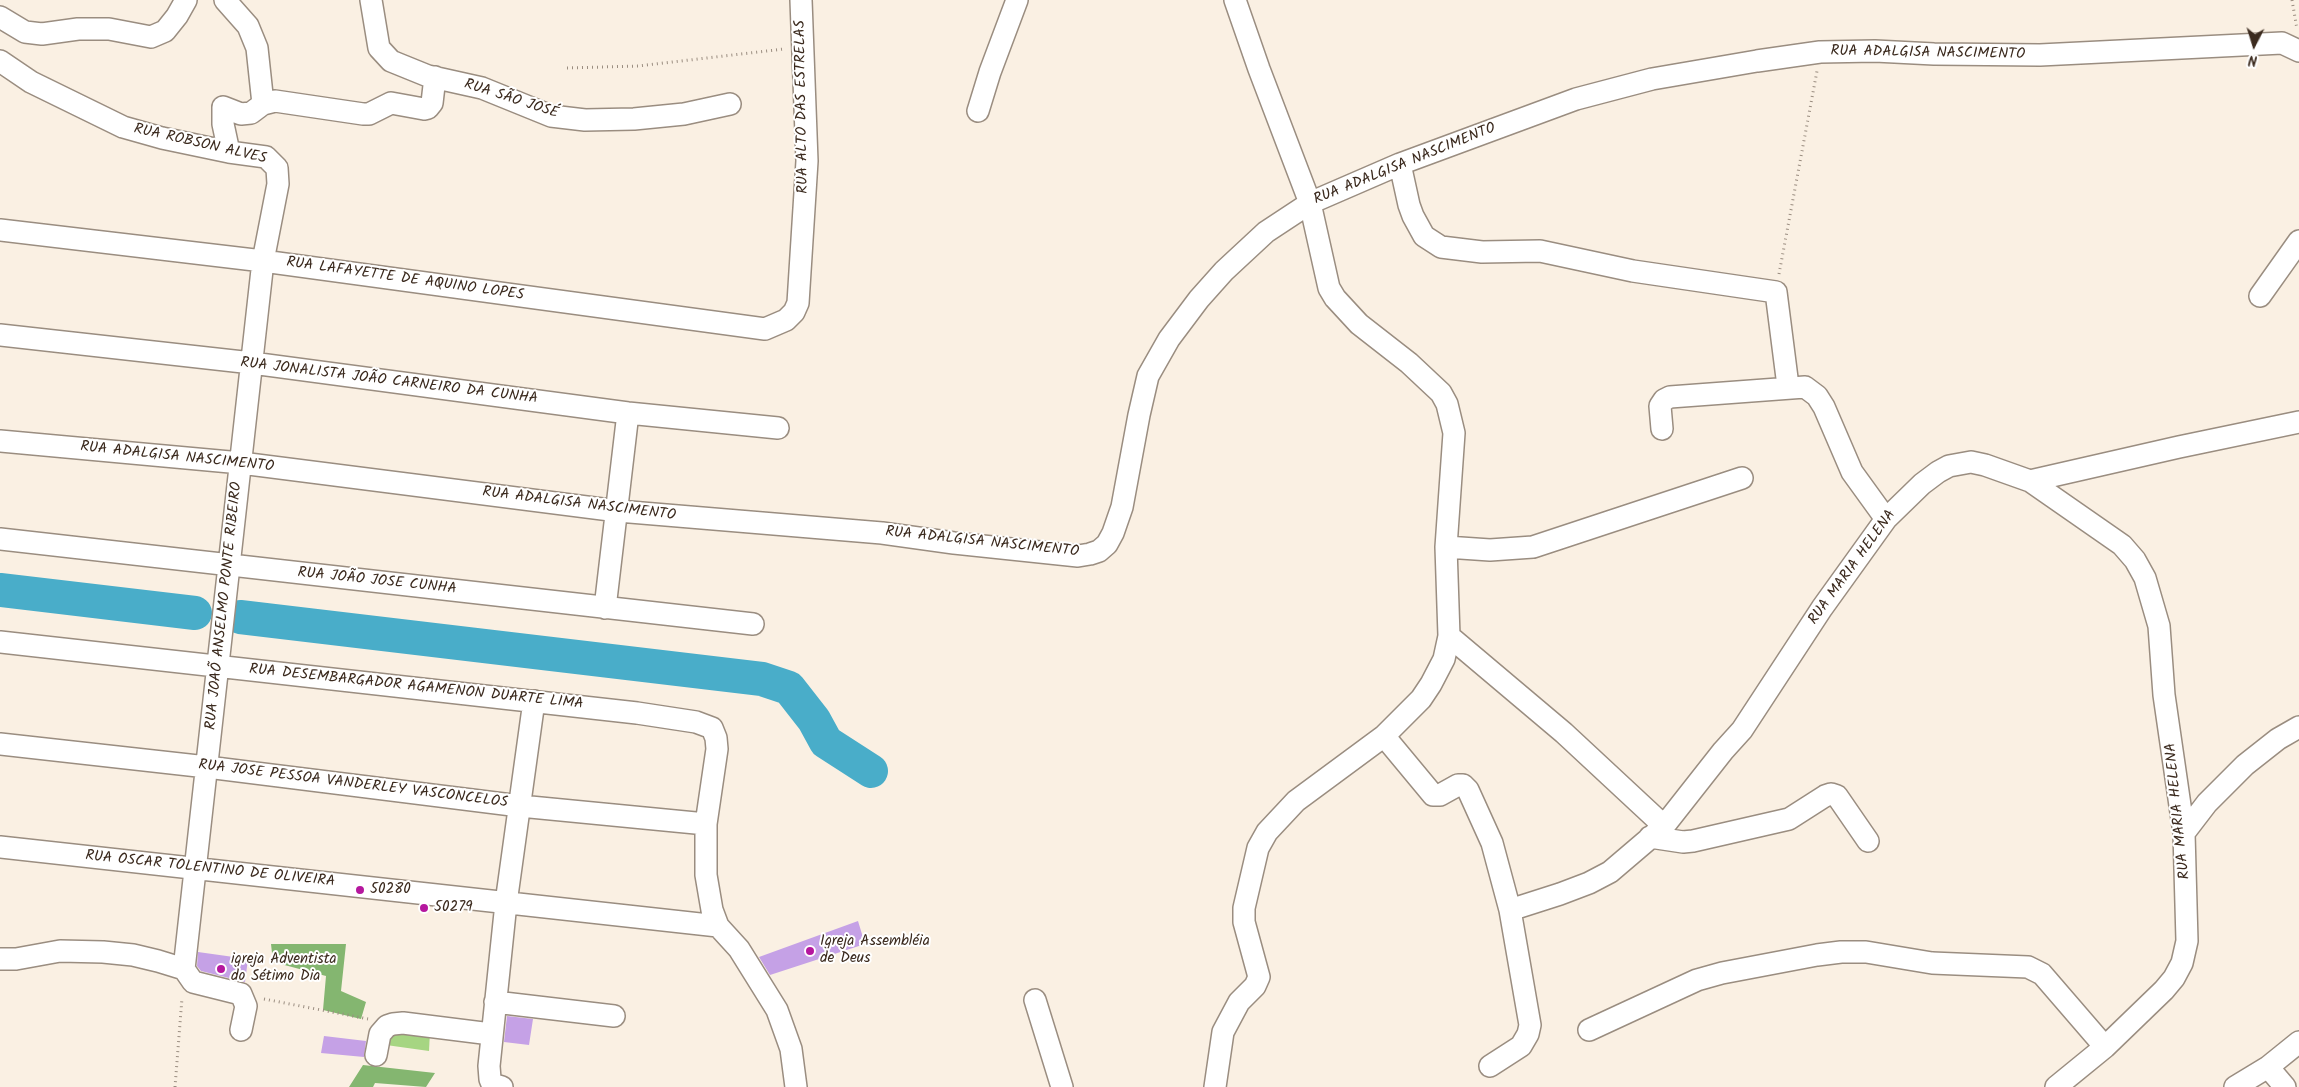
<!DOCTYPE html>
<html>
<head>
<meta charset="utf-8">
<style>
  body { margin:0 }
  #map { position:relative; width:2299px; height:1087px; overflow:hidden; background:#faf0e3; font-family:Kalam,sans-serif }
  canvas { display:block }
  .north { position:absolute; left:2229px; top:20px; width:50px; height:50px; -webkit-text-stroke:4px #fff; paint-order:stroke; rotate:185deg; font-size:14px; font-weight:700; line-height:20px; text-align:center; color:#3b2a1e }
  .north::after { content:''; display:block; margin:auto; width:18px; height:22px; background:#3b2a1e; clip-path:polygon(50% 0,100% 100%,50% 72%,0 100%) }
</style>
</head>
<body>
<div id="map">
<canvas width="2299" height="1087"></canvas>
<div class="north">N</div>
</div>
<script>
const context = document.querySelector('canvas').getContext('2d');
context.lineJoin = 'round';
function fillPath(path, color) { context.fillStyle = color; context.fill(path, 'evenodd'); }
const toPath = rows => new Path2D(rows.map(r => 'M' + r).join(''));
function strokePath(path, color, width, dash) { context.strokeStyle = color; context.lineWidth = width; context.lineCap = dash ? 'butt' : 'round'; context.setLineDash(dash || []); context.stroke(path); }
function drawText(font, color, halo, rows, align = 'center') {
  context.font = font + ' Kalam,sans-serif'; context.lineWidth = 4; context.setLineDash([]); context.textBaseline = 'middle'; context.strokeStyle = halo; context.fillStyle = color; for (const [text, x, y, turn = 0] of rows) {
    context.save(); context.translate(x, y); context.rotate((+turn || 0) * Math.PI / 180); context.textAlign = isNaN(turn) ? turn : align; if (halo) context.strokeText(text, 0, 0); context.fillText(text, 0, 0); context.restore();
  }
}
fillPath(toPath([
  [394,1026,430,1031,429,1051,386,1045]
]), '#a6d582');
fillPath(toPath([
  [271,944,346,944,341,991,366,1002,361,1019,323,1010,326,976,273,962],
  [363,1065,435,1073,426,1087,375,1083,373,1087,349,1087]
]), '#84b670');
strokePath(toPath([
  [0,590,195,613],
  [240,617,762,679,789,688,814,720,826,742,871,771]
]), '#49adc9', 34);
fillPath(toPath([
  [858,921,865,944,770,975,759,957],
  [198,952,248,959,245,982,201,971,197,966],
  [507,1016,533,1019,529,1045,504,1042],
  [324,1036,366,1041,364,1057,321,1053]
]), '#c5a1e6');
const minor = toPath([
  [225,0,248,26,257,48,263,104],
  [371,0,379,48,391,61,428,76,482,88,551,116,585,120,634,119,684,114,730,104],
  [0,17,25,32,42,34,78,29,109,29,151,37,165,31,177,16,186,0],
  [0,61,31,82,123,127,162,138,229,152,266,157,277,168,278,184,263,261,184,969],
  [978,111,990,72,1017,0],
  [229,152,223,124,223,107,241,114,251,113,263,104,275,101,363,114,369,114,391,103,424,109,428,108,432,103,435,77],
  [1400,164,1409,205,1413,216,1424,236,1441,247,1482,252,1540,251,1633,271,1776,292,1788,386],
  [0,230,263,261,765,329,786,320,794,312,798,303,807,161,801,0],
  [2260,296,2299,241],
  [0,335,252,363,628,413,778,428],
  [1662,429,1660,406,1664,400,1670,397,1805,387,1817,396,1824,407,1852,472,1886,519],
  [0,441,241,463,618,511,882,533,954,543,1078,556,1090,554,1099,551,1107,544,1113,533,1122,507,1139,415,1148,376,1169,339,1199,299,1224,271,1266,232,1310,203,1400,164,1576,99,1652,79,1757,61,1820,52,1875,51,1934,54,2040,55,2282,43,2299,51],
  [2030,481,2179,447,2299,422],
  [0,539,753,624],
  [1446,547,1490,550,1533,547,1742,478],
  [605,608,628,413],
  [1449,636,1564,733,1664,826],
  [0,642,637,713,696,722,712,728,716,738,717,749,706,824,706,875,712,910,718,926,739,949,777,1010,791,1049,796,1087],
  [1384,736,1433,795,1440,795,1458,785,1463,785,1468,790,1492,843,1510,910],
  [0,744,207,767,520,806,706,824],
  [2184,833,2207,803,2245,765,2278,739,2299,727],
  [1650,837,1683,842,1693,841,1789,819,1825,796,1831,794,1837,796,1868,841],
  [0,847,718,926],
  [0,959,16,959,60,951,103,952,133,955,158,961,184,969,193,982,241,994,246,1006,241,1030],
  [1035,1000,1062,1087],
  [495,1002,614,1016],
  [1589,1030,1697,980,1722,973,1817,955,1841,952,1866,952,1932,963,2028,967,2042,974,2105,1047],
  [376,1055,380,1034,387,1026,393,1024,403,1023,491,1034],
  [1490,1066,1521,1046,1528,1034,1530,1025,1510,910,1560,894,1589,883,1610,872,1664,826,1723,751,1742,730,1822,608,1886,519,1922,484,1938,472,1949,466,1971,462,1985,465,2030,481,2122,545,2135,560,2145,578,2159,626,2164,695,2184,833,2187,941,2182,963,2174,978,2164,990,2105,1047,2056,1087],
  [2268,1067,2285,1087],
  [502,1087,492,1084,490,1079,489,1066,506,903,534,701],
  [1215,1087,1223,1032,1239,1002,1255,986,1259,977,1244,922,1244,908,1258,848,1267,832,1296,801,1384,736,1421,699,1431,684,1444,659,1449,636,1446,547,1454,433,1447,404,1441,393,1409,363,1359,324,1335,298,1329,288,1310,203,1259,69,1235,0],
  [2235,1087,2268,1067,2299,1042]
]);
strokePath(minor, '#9a8d80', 24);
strokePath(toPath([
  [2292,0,2297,29],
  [567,68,638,66,784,49],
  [1779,274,1817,71],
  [264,999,368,1019],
  [175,1087,182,998]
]), '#9a8d80', 3, [1, 4]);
strokePath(minor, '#fff', 21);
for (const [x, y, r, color] of [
  [360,890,5,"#b5179e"],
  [424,908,5,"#b5179e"],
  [810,951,5,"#b5179e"],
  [221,969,5,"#b5179e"]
]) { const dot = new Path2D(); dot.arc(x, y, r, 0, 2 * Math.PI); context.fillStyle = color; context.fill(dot); strokePath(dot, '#fff', 2); }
drawText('15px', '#3b2a1e', '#fff', [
  ["RUA ADALGISA NASCIMENTO",1928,54,1],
  ["RUA SÃO JOSÉ",511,100,18],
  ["RUA ALTO DAS ESTRELAS",803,107,-91],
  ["RUA ROBSON ALVES",200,145,13],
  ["RUA ADALGISA NASCIMENTO",1405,165,-22],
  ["RUA LAFAYETTE DE AQUINO LOPES",405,280,8],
  ["RUA JONALISTA JOÃO CARNEIRO DA CUNHA",389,382,7],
  ["RUA ADALGISA NASCIMENTO",177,458,6],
  ["RUA ADALGISA NASCIMENTO",579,505,7],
  ["RUA ADALGISA NASCIMENTO",982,543,6],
  ["RUA MARIA HELENA",1853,568,-54],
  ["RUA JOÃO JOSE CUNHA",377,582,6],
  ["RUA JOAÕ ANSELMO PONTE RIBEIRO",225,606,-84],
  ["RUA DESEMBARGADOR AGAMENON DUARTE LIMA",416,688,6],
  ["RUA JOSE PESSOA VANDERLEY VASCONCELOS",353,785,7],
  ["RUA MARIA HELENA",2179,811,-96],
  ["RUA OSCAR TOLENTINO DE OLIVEIRA",210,870,6]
]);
drawText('15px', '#3b2a1e', '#fff', [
  ["50280",370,890],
  ["50279",434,908],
  ["Igreja Assembléia",820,942],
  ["de Deus",820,959],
  ["igreja Adventista",231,960],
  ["do Sétimo Dia",231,977]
], 'left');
</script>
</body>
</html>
